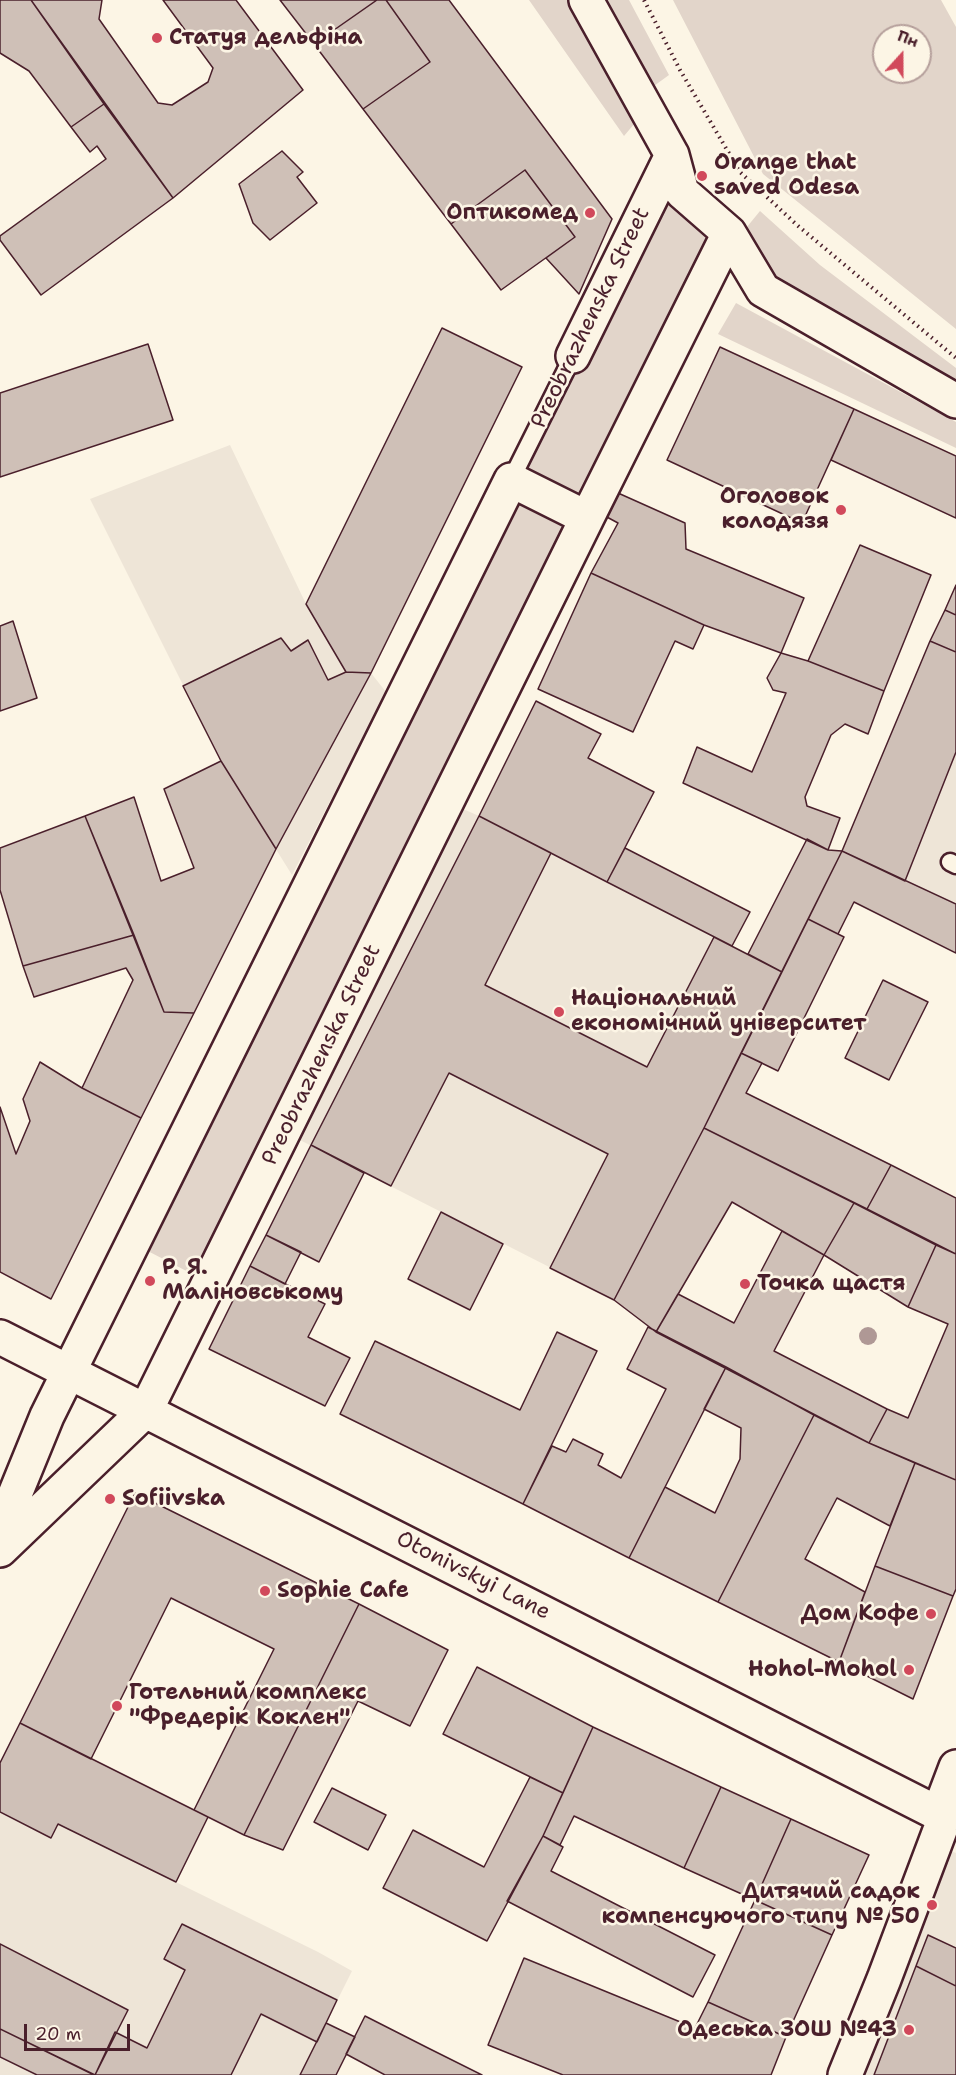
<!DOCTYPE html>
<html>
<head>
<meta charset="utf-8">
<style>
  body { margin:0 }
  #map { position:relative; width:956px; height:2075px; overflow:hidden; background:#fcf5e5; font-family:"Shantell Sans",sans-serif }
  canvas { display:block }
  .north { position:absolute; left:872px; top:24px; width:60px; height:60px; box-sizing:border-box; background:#fcf5e5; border:2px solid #b59f9b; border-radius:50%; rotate:21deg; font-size:16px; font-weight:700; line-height:24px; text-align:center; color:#4a1f2b }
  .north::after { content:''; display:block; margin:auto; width:21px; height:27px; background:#d1495b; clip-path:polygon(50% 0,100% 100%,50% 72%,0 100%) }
  .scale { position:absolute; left:24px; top:2024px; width:106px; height:27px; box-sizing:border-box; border:3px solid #4a1f2b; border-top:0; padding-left:8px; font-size:18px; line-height:21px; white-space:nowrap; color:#4a1f2b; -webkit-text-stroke:4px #fcf5e5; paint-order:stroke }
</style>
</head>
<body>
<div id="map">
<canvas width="956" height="2075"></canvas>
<div class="north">Пн</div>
<div class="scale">20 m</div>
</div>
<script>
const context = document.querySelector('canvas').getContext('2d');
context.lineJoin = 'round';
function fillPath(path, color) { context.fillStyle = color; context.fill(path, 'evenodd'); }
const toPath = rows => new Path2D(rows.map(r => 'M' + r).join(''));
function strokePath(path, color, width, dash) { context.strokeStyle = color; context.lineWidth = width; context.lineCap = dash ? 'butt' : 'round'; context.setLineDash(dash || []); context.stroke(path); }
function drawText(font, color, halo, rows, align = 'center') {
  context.font = font + ' "Shantell Sans",sans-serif'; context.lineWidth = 5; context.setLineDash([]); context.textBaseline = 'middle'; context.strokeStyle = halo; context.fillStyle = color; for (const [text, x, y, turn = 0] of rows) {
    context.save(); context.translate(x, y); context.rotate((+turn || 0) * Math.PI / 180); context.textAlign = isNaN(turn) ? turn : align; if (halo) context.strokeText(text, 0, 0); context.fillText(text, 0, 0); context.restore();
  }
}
fillPath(toPath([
  [230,445,306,604,346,672,371,673,386,692,292,875,221,761,90,499],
  [956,585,956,904,842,851,930,641],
  [454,805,479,816,782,972,704,1128,614,1300,296,1138],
  [0,1812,51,1837,58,1824,318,1952,352,1971,300,2075,0,2075],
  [932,1844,956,1853,956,2075,846,2075]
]), '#eee5d7');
fillPath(toPath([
  [529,0,573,0,640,117,624,136],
  [596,0,629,0,669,75,647,91],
  [673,0,941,0,956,27,956,329,763,174],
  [884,36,920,36,920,72,884,72],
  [666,186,715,248,580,507,520,476],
  [760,211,820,265,956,368,956,388,773,275,742,233],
  [736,303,956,422,956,448,718,334],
  [516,492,573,521,200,1278,140,1247]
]), '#e2d5ca');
const building = toPath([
  [0,0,31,0,104,104,71,127,29,71,0,53,0,0],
  [31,0,102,0,99,19,158,103,172,105,208,82,213,68,163,0,236,0,303,90,173,198,31,0],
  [280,0,377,0,314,44,280,0],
  [377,0,386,0,430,62,363,109,314,44,377,0],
  [386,0,449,0,612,219,579,294,546,258,575,237,525,170,451,224,363,109,430,62,386,0],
  [104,104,173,198,41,295,0,240,0,236,106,159,97,146,90,152,71,127,104,104],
  [282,151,303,172,297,177,317,203,270,240,253,223,239,184,282,151],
  [525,170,575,237,501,290,451,224,525,170],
  [442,328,522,367,371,673,346,672,306,604,442,328],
  [148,344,173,420,0,477,0,393,148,344],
  [720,347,854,409,802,523,667,460,720,347],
  [854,409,956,456,956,518,831,460,854,409],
  [618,493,685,523,686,549,804,598,781,653,704,625,591,573,618,523,605,516,618,493],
  [860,545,931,575,884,691,808,661,860,545],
  [591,573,704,625,693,649,675,641,633,732,538,689,591,573],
  [956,585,956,615,945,610,956,585],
  [945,610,956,615,956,652,930,641,945,610],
  [13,621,37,698,0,711,0,626,13,621],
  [281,638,291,651,308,640,328,680,346,672,371,673,276,849,221,761,183,686,281,638],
  [930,641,956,652,956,752,905,881,842,851,930,641],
  [781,653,808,661,884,691,868,734,845,724,831,735,805,797,807,806,840,818,828,850,683,783,697,747,752,772,786,693,773,690,767,678,781,653],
  [536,701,601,734,588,758,654,792,607,882,479,816,536,701],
  [221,761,276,849,194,1013,164,1012,85,816,134,797,161,881,194,868,164,789,221,761],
  [85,816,134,935,23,966,0,890,0,848,85,816],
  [479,816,551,853,485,985,647,1067,714,937,782,972,704,1128,614,1300,550,1268,608,1154,449,1073,391,1186,311,1145,479,816],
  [807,839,828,850,842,851,782,972,748,954,807,839],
  [625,848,750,912,732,946,607,882,625,848],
  [842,851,956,904,956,953,854,902,838,934,808,919,842,851],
  [808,919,844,937,778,1071,741,1053,808,919],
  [134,935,164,1012,194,1013,141,1118,82,1088,133,980,126,968,34,997,23,966,134,935],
  [883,980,928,1002,889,1080,845,1058,883,980],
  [741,1053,762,1063,746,1093,891,1165,867,1209,704,1128,741,1053],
  [40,1062,82,1088,141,1118,51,1299,0,1272,0,1107,16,1154,30,1121,23,1099,40,1062],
  [704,1128,854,1203,824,1255,732,1202,656,1332,614,1300,704,1128],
  [311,1145,364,1173,319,1262,266,1235,311,1145],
  [891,1165,956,1198,956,1254,867,1209,891,1165],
  [854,1203,936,1245,908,1307,824,1255,854,1203],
  [441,1212,503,1244,470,1310,408,1279,441,1212],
  [782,1231,824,1255,774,1351,887,1409,869,1443,656,1332,678,1294,734,1323,782,1231],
  [266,1235,301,1252,285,1284,250,1266,266,1235],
  [936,1245,956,1254,956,1480,869,1443,887,1409,908,1418,948,1324,908,1307,936,1245],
  [250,1266,325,1304,308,1337,350,1358,325,1406,209,1349,250,1266],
  [648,1327,726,1367,629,1558,523,1504,552,1446,566,1452,573,1439,603,1454,598,1465,621,1478,666,1389,627,1369,648,1327],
  [557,1332,597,1351,523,1504,340,1414,375,1341,520,1410,557,1332],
  [726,1367,814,1415,718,1602,629,1558,665,1487,715,1513,740,1459,741,1428,704,1409,726,1367],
  [814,1415,869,1443,915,1463,890,1526,837,1498,805,1559,865,1592,839,1662,718,1602,814,1415],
  [915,1463,956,1480,956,1589,953,1596,875,1566,915,1463],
  [135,1493,359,1604,244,1835,194,1810,274,1649,171,1598,91,1759,20,1723,135,1493],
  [875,1566,953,1596,913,1699,839,1662,875,1566],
  [359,1604,448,1650,410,1726,358,1701,283,1850,244,1835,359,1604],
  [477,1667,593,1727,563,1793,443,1734,477,1667],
  [20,1723,208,1817,176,1882,58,1824,51,1838,0,1812,0,1763,20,1723],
  [593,1727,721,1787,684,1868,574,1816,560,1845,543,1836,593,1727],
  [530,1777,563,1793,543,1836,487,1941,383,1888,413,1830,484,1867,530,1777],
  [721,1787,791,1819,755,1900,684,1868,721,1787],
  [332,1788,386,1815,368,1850,314,1822,332,1788],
  [791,1819,869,1855,832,1935,755,1900,791,1819],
  [543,1836,563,1847,551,1871,715,1955,693,1997,507,1901,543,1836],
  [755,1900,832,1935,786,2037,708,2002,755,1900],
  [182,1924,337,2000,317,2042,261,2014,231,2075,95,2075,115,2032,147,2048,185,1970,164,1959,182,1924],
  [928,1935,956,1948,956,1986,916,1966,928,1935],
  [0,1944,128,2010,95,2075,0,2029,0,1944],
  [524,1958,695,2028,708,2002,786,2037,771,2075,563,2075,488,2045,524,1958],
  [916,1966,956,1986,956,2075,874,2075,916,1966],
  [365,2016,428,2048,482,2075,385,2075,346,2054,365,2016],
  [326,2023,355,2037,336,2075,300,2075,326,2023],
  [0,2029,94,2075,37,2075,0,2057,0,2029]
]);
fillPath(building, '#cfc0b7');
strokePath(building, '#4a1f2b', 1.5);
const lane = toPath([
  [511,480,573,356],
  [950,862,956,865]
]);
const street = toPath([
  [586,0,672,155,682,192,729,233,763,290,956,401],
  [573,356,672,155],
  [587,518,729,233],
  [0,1337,945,1817],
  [0,1531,47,1416,511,480,587,518,146,1410,0,1550],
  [845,2075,884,1979,945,1817,945,1796,956,1767]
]);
strokePath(lane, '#4a1f2b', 21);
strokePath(street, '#4a1f2b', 38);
strokePath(toPath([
  [644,0,680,70,740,172,797,225,956,358]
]), '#4a1f2b', 4, [1.5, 4.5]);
strokePath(lane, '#fcf5e5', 16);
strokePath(street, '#fcf5e5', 33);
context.fillStyle = '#af9895';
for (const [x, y] of [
  [868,1336]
]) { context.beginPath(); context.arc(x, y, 9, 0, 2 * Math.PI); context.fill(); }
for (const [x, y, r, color] of [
  [157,38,6,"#d1495b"],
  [702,176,6,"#d1495b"],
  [590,213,6,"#d1495b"],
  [841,510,6,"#d1495b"],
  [559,1012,6,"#d1495b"],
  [150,1281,6,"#d1495b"],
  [745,1284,6,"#d1495b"],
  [110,1499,6,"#d1495b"],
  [265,1591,6,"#d1495b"],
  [931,1614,6,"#d1495b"],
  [909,1670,6,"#d1495b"],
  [117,1706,6,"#d1495b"],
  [932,1905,6,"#d1495b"],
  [909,2030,6,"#d1495b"]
]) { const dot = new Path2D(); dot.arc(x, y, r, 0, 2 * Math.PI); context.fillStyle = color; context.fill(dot); strokePath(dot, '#fcf5e5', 2); }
drawText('bold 22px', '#4a1f2b', '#fcf5e5', [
  ["Статуя дельфіна",169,38],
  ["Orange that",714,163],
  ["saved Odesa",714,188],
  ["Оптикомед",578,213,"right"],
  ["Оголовок",829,497,"right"],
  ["колодязя",829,522,"right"],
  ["Національний",571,999],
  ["економічний університет",571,1024],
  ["Р. Я.",162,1268],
  ["Маліновському",162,1293],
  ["Точка щастя",757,1284],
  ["Sofiivska",122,1499],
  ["Sophie Cafe",277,1591],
  ["Дом Кофе",919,1614,"right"],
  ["Hohol-Mohol",897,1670,"right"],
  ["Готельний комплекс",129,1693],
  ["\"Фредерік Коклен\"",129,1718],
  ["Дитячий садок",920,1892,"right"],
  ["компенсуючого типу № 50",920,1917,"right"],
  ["Одеська ЗОШ №43",897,2030,"right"]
], 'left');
drawText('22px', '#4a1f2b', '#fcf5e5', [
  ["Preobrazhenska Street",591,318,-64],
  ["Preobrazhenska Street",322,1055,-64],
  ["Otonivskyi Lane",473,1576,27]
]);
</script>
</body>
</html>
